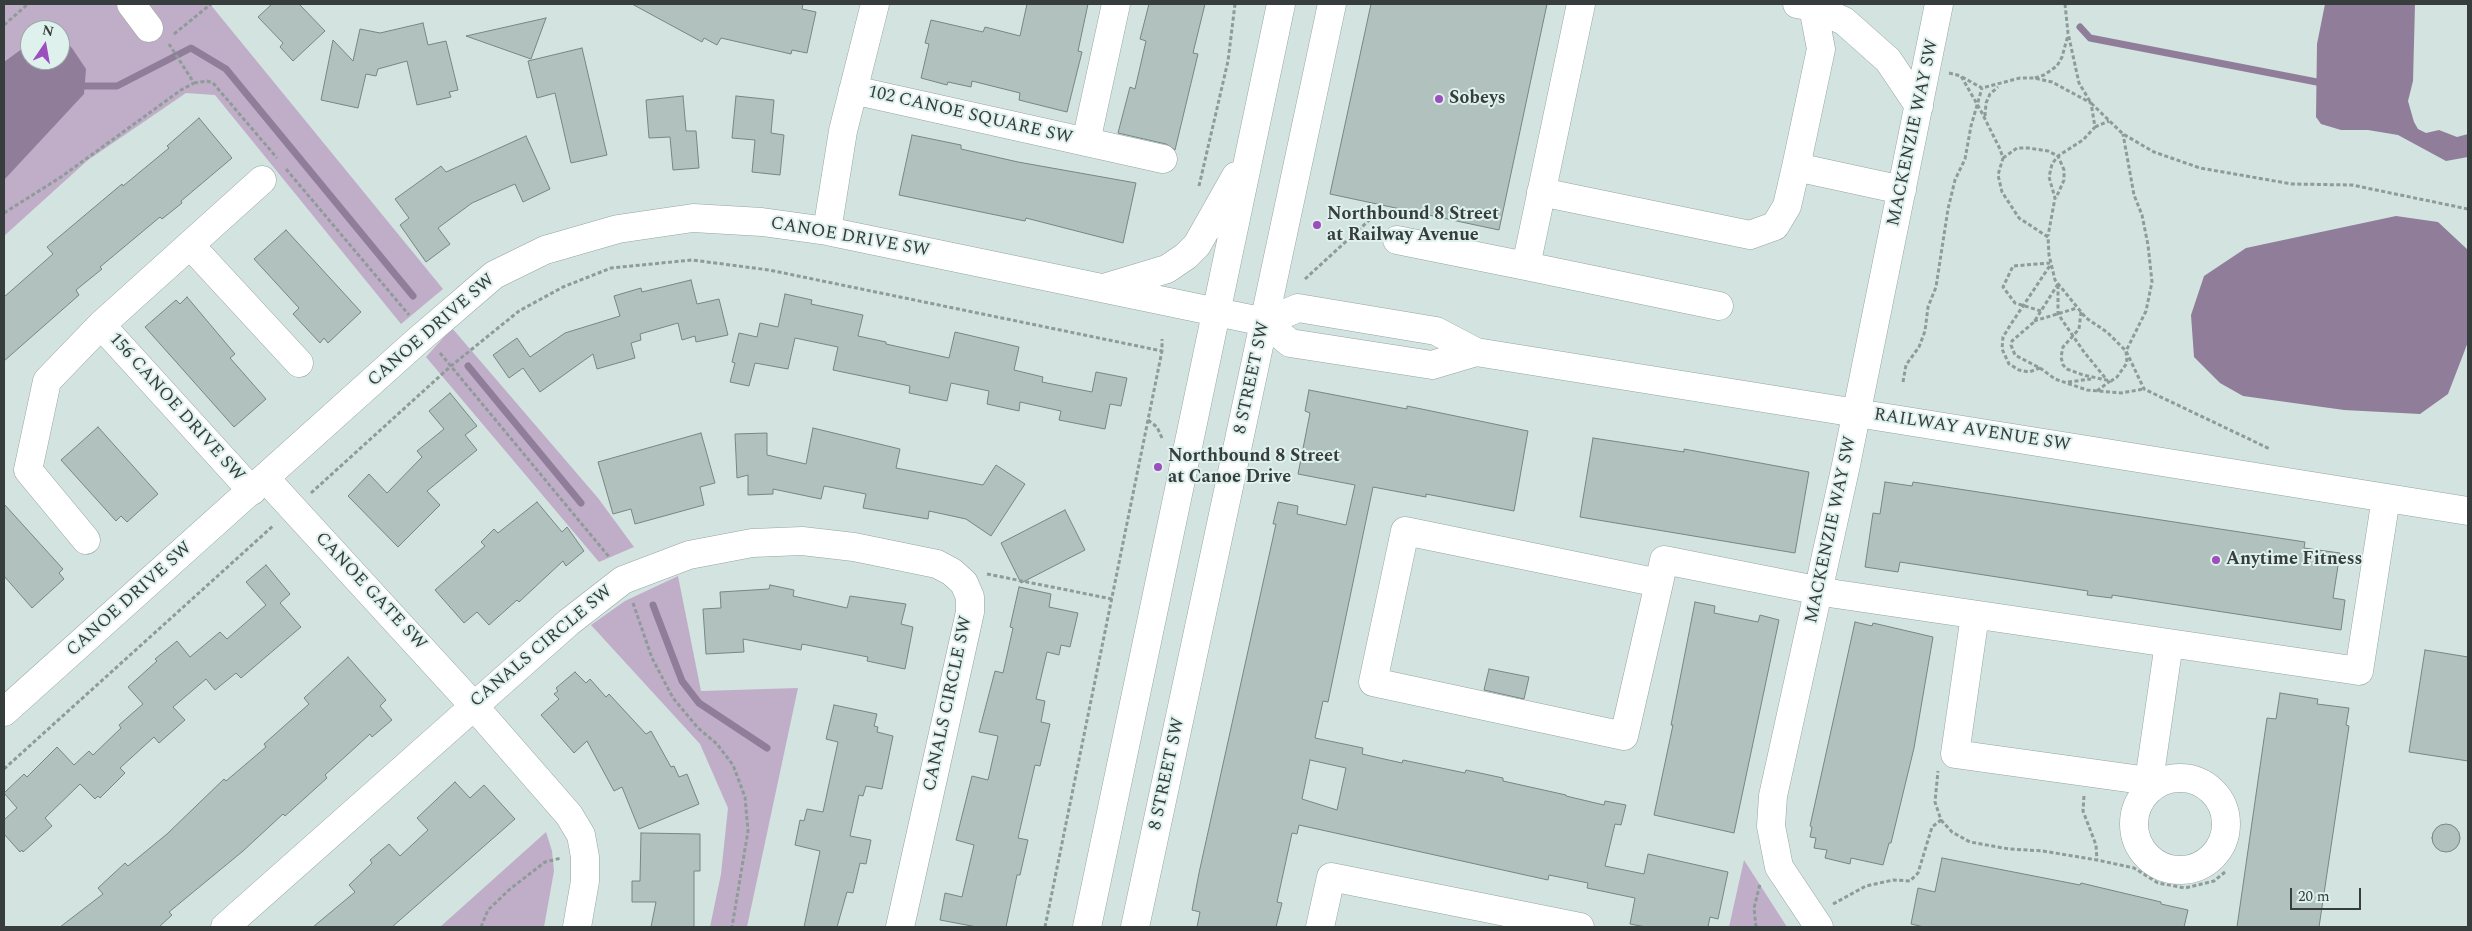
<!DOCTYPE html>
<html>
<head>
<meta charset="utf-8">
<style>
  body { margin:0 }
  #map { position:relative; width:2472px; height:931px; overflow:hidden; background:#d2e3e0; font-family:Spectral,serif }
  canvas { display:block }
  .frame { position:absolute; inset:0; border:5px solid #363d3c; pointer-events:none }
  .north { position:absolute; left:20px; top:20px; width:50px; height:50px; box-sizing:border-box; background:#dff1ed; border:1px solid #9ba9a6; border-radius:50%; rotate:12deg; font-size:14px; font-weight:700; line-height:20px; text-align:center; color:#363d3c }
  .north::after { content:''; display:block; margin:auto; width:18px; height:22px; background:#9c4dbe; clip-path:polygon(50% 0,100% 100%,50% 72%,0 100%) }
  .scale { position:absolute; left:2290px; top:888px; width:71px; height:22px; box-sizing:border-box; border:2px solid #363d3c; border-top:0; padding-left:6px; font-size:15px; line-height:18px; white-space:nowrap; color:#363d3c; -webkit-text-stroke:4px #dff1ed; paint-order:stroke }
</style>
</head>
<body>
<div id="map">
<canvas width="2472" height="931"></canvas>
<div class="frame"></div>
<div class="north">N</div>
<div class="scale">20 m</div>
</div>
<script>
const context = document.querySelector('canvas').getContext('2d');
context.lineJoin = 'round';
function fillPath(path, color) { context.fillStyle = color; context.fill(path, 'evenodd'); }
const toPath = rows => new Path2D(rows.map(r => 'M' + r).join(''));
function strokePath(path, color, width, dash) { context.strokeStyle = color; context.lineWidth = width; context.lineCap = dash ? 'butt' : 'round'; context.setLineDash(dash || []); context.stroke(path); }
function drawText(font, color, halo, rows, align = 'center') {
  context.font = font + ' Spectral,serif'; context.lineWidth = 4; context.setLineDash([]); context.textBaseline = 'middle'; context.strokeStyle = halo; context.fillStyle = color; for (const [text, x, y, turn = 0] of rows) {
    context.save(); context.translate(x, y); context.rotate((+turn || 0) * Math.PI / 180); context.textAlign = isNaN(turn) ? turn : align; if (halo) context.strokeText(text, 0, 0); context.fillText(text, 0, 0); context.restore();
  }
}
fillPath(toPath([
  [4,4,210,4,443,289,401,324,215,95,186,93,88,160,4,236],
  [30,30,60,30,60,60,30,60],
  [452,328,598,498,634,547,599,562,426,357],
  [678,576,701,691,798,688,747,927,710,927,721,874,728,808,700,744,591,625,625,601],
  [546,832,552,851,554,871,544,927,440,927],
  [1744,860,1787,927,1729,927]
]), '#c0aec9');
fillPath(toPath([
  [2325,4,2415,4,2413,81,2408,101,2414,122,2418,129,2426,133,2439,130,2457,137,2468,134,2468,157,2446,161,2398,135,2368,130,2341,130,2321,124,2316,117,2317,44],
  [60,37,72,48,86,69,84,94,4,180,4,62,30,43,30,60,60,60],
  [2396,216,2438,222,2468,250,2468,342,2448,394,2420,414,2344,410,2243,396,2220,383,2194,357,2191,315,2204,276,2246,248]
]), '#907d9a');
strokePath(toPath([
  [2080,27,2090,38,2322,83],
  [85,86,117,86,191,48,226,69,413,296],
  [468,366,581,503],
  [653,605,682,681,699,703,767,748]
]), '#907d9a', 7);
const building = toPath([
  [272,4,299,4,325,31,293,61,280,47,283,43,258,17,272,4],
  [632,4,803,4,802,9,816,12,807,53,792,50,791,54,721,38,717,45,704,38,702,42,632,4],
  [1027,4,1088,4,1078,51,1082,52,1067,112,1019,100,1020,93,972,81,971,87,948,82,947,85,921,78,929,44,925,43,931,20,983,32,985,27,1020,36,1027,4],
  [1149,4,1205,4,1193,53,1198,54,1175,150,1166,144,1118,133,1130,87,1135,89,1146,41,1140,39,1149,4],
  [1371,4,1547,4,1499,230,1330,194,1371,4],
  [546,18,531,59,466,36,546,18],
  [423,23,428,45,446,41,458,90,449,92,451,97,417,105,407,61,378,69,376,76,366,74,358,108,321,100,333,40,353,61,360,29,380,33,423,23],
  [582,48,607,155,571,163,555,93,537,98,528,61,582,48],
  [683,96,686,131,696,131,699,168,673,170,670,137,649,138,646,100,683,96],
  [736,96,774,100,771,133,784,135,780,175,752,172,755,140,732,138,736,96],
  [199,118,232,158,181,201,182,203,162,219,160,217,100,267,102,269,76,290,79,295,4,361,4,297,53,254,47,247,122,184,123,186,169,148,167,146,199,118],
  [912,135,961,145,961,149,1018,162,1136,183,1123,243,1026,218,1025,221,899,195,912,135],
  [526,136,550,189,523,202,515,184,472,203,438,228,450,244,426,262,400,225,409,218,395,199,441,166,446,172,526,136],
  [286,230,361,312,328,343,324,338,320,343,293,314,299,308,254,259,286,230],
  [691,280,697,304,719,299,728,335,696,342,695,336,682,340,678,323,640,334,641,340,631,343,635,358,597,369,593,354,540,392,523,368,509,378,493,355,517,338,530,357,565,333,620,316,614,296,641,288,642,292,691,280],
  [785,294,812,300,811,304,863,315,858,336,886,342,886,344,949,358,955,332,1019,347,1014,370,1043,377,1042,382,1092,392,1096,372,1127,378,1121,406,1110,404,1105,429,1059,420,1061,411,1020,402,1019,411,987,404,989,391,951,383,947,401,909,393,910,386,833,370,838,347,795,338,788,369,755,363,749,386,730,382,735,363,732,362,739,333,757,337,760,323,778,327,785,294],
  [187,297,235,354,230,358,266,399,234,427,145,327,176,300,180,304,187,297],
  [1309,390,1407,409,1407,406,1528,431,1514,511,1426,494,1426,497,1373,487,1328,702,1323,701,1315,738,1363,748,1362,754,1402,763,1403,760,1465,773,1466,770,1503,778,1503,781,1566,795,1566,796,1604,805,1605,801,1626,805,1621,825,1615,824,1605,866,1644,874,1648,854,1728,872,1718,919,1710,917,1708,927,1646,927,1630,924,1635,898,1587,888,1588,883,1549,875,1548,880,1299,825,1297,834,1292,833,1277,902,1282,903,1276,927,1197,927,1200,912,1192,910,1199,873,1276,524,1273,524,1278,502,1298,506,1297,514,1346,525,1355,485,1298,474,1310,413,1305,411,1309,390],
  [1310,760,1346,768,1337,810,1302,799,1310,760],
  [450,393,477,426,465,435,477,450,427,491,440,505,398,547,348,496,369,474,387,493,422,457,417,451,444,429,429,411,450,393],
  [98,427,158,494,127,522,121,516,116,521,61,460,98,427],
  [813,428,900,449,896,468,983,485,996,465,1025,484,991,536,966,519,929,511,928,519,863,508,866,494,824,486,821,499,773,489,773,494,748,495,748,475,737,478,735,434,767,433,767,455,806,464,813,428],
  [701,433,715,483,700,487,704,505,635,524,631,509,613,514,598,462,701,433],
  [1593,438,1684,452,1684,449,1809,472,1795,553,1580,517,1593,438],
  [1885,482,1912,486,1913,482,2305,542,2304,548,2340,553,2333,598,2345,600,2341,630,2112,595,2112,598,2087,595,2088,591,1900,562,1898,572,1865,567,1873,513,1880,514,1885,482],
  [537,502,562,532,567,527,584,551,566,566,563,561,519,602,517,600,489,625,477,612,464,623,435,590,485,546,481,542,494,529,498,533,537,502],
  [4,504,63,569,59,573,64,579,32,608,4,576,4,504],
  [1065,510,1085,550,1021,583,1001,543,1065,510],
  [266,565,290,594,280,603,301,627,241,678,236,673,215,690,206,679,173,707,185,720,159,743,154,737,120,768,125,773,100,798,98,796,95,799,80,784,45,818,52,826,23,852,22,850,20,852,4,834,4,820,17,808,4,793,24,774,27,777,57,747,74,765,89,751,93,755,121,728,119,725,143,704,128,687,157,661,155,659,177,641,190,657,220,632,227,639,266,605,246,582,266,565],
  [770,585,794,590,793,596,847,608,850,596,906,604,901,624,913,627,905,669,867,661,868,657,802,644,801,650,743,639,744,652,706,654,703,609,721,608,720,592,769,589,770,585],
  [1019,587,1051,594,1049,607,1078,613,1070,647,1061,645,1059,655,1047,652,1036,699,1045,701,1041,722,1050,724,1040,766,1035,765,1018,838,1028,840,1020,875,1017,875,1006,927,977,927,940,920,945,893,962,897,974,845,956,840,972,776,988,780,998,736,979,732,995,671,1003,673,1013,628,1010,627,1019,587],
  [1695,602,1715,606,1714,613,1758,622,1760,615,1779,620,1734,833,1654,815,1673,725,1671,725,1695,602],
  [1855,622,1872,626,1873,623,1933,637,1914,748,1891,843,1889,843,1883,865,1851,858,1850,864,1825,858,1827,850,1814,848,1816,838,1810,837,1812,827,1810,826,1855,622],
  [2425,650,2468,657,2468,761,2409,752,2425,650],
  [348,657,386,700,380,706,392,720,372,737,370,734,325,775,327,778,285,816,283,814,243,851,169,912,172,915,159,927,60,927,103,894,98,888,125,863,128,866,167,834,224,779,226,781,266,747,264,744,309,704,304,698,348,657],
  [1489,669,1529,677,1524,699,1484,690,1489,669],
  [575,672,586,683,590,679,606,697,609,694,646,734,651,731,671,767,674,766,679,777,687,774,699,804,639,829,622,787,614,791,587,741,574,753,541,715,559,699,554,694,558,691,556,688,575,672],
  [2280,693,2318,699,2317,704,2349,708,2346,725,2349,726,2319,927,2237,927,2267,718,2276,719,2280,693],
  [834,705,877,714,874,726,878,727,877,732,893,736,882,789,866,786,863,796,859,795,850,836,871,840,866,864,860,863,853,893,847,892,837,927,804,927,820,851,795,845,800,820,804,821,807,809,823,812,838,742,826,739,834,705],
  [455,782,470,798,484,785,515,819,392,927,313,927,355,892,349,885,372,863,370,860,389,844,400,856,428,830,417,818,455,782],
  '2432 838a14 14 0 1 1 28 0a14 14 0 1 1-28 0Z',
  [641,833,700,834,700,871,694,871,694,927,651,927,656,902,632,902,632,881,640,881,641,833],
  [1942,858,2080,885,2081,883,2161,902,2161,904,2188,910,2184,927,1924,927,1911,924,1918,888,1935,892,1942,858]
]);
fillPath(building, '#b1c2be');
strokePath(building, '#768783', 1);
const minor = toPath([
  [131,4,149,28],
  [1581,4,1526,266,1719,306],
  [1813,7,1844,21,1888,60,1919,106],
  [853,90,1163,159],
  [1086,142,1116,4],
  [1796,167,1821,49,1813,7,1797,4],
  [1541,192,1750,235,1775,226,1787,206,1796,167,1902,190],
  [827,231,843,131,875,4],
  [1397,240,1526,266],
  [190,245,299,363],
  [1265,322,1298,308,1436,331,1476,352,2468,511],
  [101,325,252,491],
  [266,479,473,705,569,815,581,835,585,857,585,881,577,927],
  [86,540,28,470,47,381,101,325,262,180],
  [1659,583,1405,531,1373,682,1624,736,1659,583,1664,560,1836,594,2359,671,2386,498],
  [1975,615,1955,754,2149,781,2157,784],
  [4,712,416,342,494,275,545,250,618,229,693,218,762,222,827,231,1265,322,1290,343,1432,365,1476,352],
  '2134 824a46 46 0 1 1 92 0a46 46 0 1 1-92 0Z',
  [2149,781,2169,643],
  [225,927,569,622,623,580,689,555,752,543,802,541,854,547,937,564,952,572,964,583,970,597,970,612,900,927],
  [1320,927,1331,877,1580,927],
  [1819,927,1779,867,1771,826,1773,796,1846,465,1939,4]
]);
const major = toPath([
  [1104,288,1167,269,1186,256,1197,245,1236,176],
  [1087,927,1281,4],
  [1135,927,1332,4]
]);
strokePath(minor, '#94a4a1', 29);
strokePath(major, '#94a4a1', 29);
strokePath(toPath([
  [2065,4,2068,33,2079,83,2091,103,2123,134,2154,152,2200,168,2292,184,2352,185,2468,209],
  [4,25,28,4],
  [174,34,211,4],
  [1949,73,1961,76,1981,111,2000,149,2003,158,1998,175,2002,192,2019,218,2048,237,2049,255,2055,280,2086,318,2107,332,2126,351,2144,389,2270,449],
  [1962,77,1982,88,2020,78,2034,78,2052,82,2091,103,2095,127,2083,140,2058,156,2052,164,2049,177,2055,198,2048,236],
  [2035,78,2044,75,2057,66,2062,57,2068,35],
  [194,83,207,81,213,83,277,158],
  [1985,116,1986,103,1990,94,1998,87],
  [2095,127,2109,121],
  [2003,158,2017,148,2028,148,2048,151,2058,156,2064,170,2064,180,2056,198],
  [286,169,409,315],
  [1199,186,1228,61,1235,4],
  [4,213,61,177,181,90,194,83,169,44],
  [1305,279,1377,213,1389,215],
  [2058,284,2034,322,2012,341,2011,345,2015,355,2040,368,2055,379,2087,390,2121,393,2144,389],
  [2058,285,2058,314,2084,352,2107,380],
  [2041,311,2015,303,2003,287,2013,266,2050,263],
  [2081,312,2079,329,2063,347,2061,357,2063,365,2067,369,2083,375,2111,381,2117,377,2127,363,2126,351,2146,311,2152,282,2148,245,2142,215,2134,195,2123,134],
  [2034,321,2077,308],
  [440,353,610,558],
  [2040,368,2029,372,2019,370,2009,364,2002,349,2003,337,2011,324,2051,264],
  [1903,382,1906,365,1919,347,1925,331,1928,307,1936,287,1948,209,1955,180,1965,159,1971,126,1982,88],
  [2068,382,2091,379],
  [2097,391,2110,381],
  [1148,420,1157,427,1162,438],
  [311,493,451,366,519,311,563,287,611,268,692,260,769,270,1162,351],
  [987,574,1112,599],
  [633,603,652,658,673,698,698,728,717,744,733,765,745,797,748,831,732,927],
  [4,769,274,525],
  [2084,796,2083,811,2096,845,2097,860],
  [1941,820,1952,832,1970,842,2009,849,2043,851,2097,860,2134,868,2158,883,2185,888,2214,881,2225,872],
  [1833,904,1866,886,1893,880,1910,881,1918,873,1932,827,1941,820,1935,802,1938,771],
  [481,927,488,910,510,889,545,862,561,858],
  [1045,927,1162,351,1162,339],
  [1756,927,1754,908,1760,884]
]), '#8e9b99', 3, [4, 2.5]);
strokePath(minor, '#fff', 28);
strokePath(major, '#fff', 28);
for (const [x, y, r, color] of [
  [1439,99,5,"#9c4dbe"],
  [1317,225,5,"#9c4dbe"],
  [1158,467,5,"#9c4dbe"],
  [2216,560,5,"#9c4dbe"]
]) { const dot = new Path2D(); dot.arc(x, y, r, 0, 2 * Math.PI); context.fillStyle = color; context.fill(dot); strokePath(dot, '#dff1ed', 2); }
drawText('bold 18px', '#363d3c', '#dff1ed', [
  ["Sobeys",1449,99],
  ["Northbound 8 Street",1327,215],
  ["at Railway Avenue",1327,236],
  ["Northbound 8 Street",1168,457],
  ["at Canoe Drive",1168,478],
  ["Anytime Fitness",2226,560]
], 'left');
drawText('18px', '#363d3c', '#dff1ed', [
  ["102 CANOE SQUARE SW",970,116,13],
  ["MACKENZIE WAY SW",1914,133,-78],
  ["CANOE DRIVE SW",850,238,10],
  ["CANOE DRIVE SW",432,331,-41],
  ["8 STREET SW",1253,378,-78],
  ["156 CANOE DRIVE SW",176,408,48],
  ["RAILWAY AVENUE SW",1972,431,9],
  ["MACKENZIE WAY SW",1832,530,-78],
  ["CANOE GATE SW",370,592,47],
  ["CANOE DRIVE SW",130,600,-42],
  ["CANALS CIRCLE SW",542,647,-40],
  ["CANALS CIRCLE SW",949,704,-78],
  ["8 STREET SW",1168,774,-78]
]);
</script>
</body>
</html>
